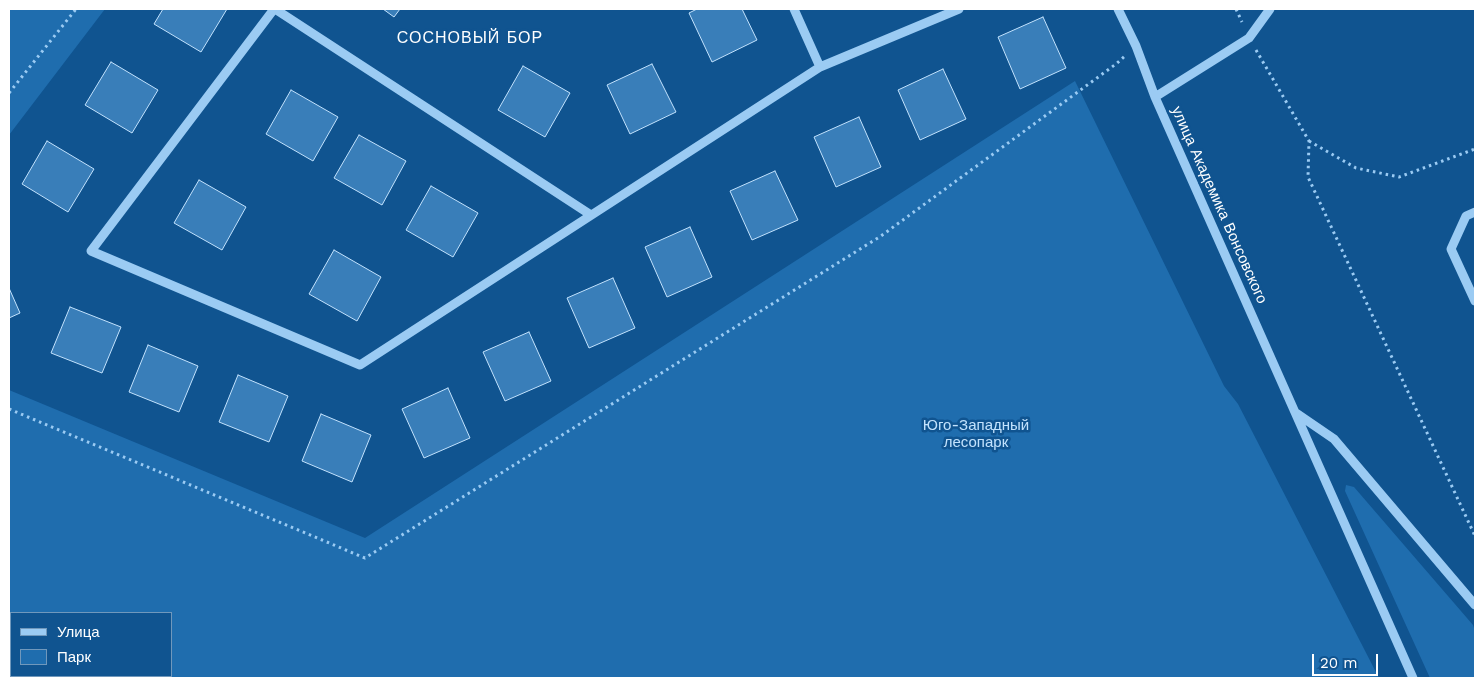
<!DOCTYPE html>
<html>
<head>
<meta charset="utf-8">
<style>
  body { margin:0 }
  #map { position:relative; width:1484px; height:687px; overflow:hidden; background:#105490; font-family:"Work Sans",sans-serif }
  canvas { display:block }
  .frame { position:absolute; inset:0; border:10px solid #fff; pointer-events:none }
  .legend { position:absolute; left:10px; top:612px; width:162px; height:65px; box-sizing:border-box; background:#105490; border:1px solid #7098bc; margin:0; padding:6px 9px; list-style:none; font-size:15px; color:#fff }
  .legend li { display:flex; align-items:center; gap:10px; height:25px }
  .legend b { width:25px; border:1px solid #7098bc }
  .scale { position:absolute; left:1312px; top:654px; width:66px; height:22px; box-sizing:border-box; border:2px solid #fff; border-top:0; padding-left:6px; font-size:15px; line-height:18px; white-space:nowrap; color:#fff; -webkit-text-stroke:4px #105490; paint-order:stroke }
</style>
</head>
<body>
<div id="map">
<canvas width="1484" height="687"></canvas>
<div class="frame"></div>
<ul class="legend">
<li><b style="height:6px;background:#9bcbf3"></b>Улица</li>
<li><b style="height:14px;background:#1f6dae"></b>Парк</li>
</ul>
<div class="scale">20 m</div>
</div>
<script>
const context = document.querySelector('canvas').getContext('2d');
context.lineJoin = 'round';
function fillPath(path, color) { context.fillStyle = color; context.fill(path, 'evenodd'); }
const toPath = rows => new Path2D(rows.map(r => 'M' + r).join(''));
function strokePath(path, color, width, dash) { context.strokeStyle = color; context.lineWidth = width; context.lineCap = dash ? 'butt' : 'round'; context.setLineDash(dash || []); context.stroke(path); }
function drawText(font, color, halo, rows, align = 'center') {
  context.font = font + ' "Work Sans",sans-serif'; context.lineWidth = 5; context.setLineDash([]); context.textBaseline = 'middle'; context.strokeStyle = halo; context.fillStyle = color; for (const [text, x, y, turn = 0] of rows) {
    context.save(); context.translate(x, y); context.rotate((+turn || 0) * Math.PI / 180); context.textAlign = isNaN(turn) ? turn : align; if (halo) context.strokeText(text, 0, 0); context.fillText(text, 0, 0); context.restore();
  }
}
fillPath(toPath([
  [9,9,105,9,9,135],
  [1075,81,1224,386,1238,404,1379,678,9,678,9,390,365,538],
  [171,613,171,676,11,676,11,613],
  [1346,485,1354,487,1473,625,1475,631,1475,678,1430,678,1345,491]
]), '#1f6dae');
const building = toPath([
  [163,9,227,9,201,52,154,24,163,9],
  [383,9,400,9,394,17,383,9],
  [697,9,742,9,757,40,712,62,689,13,697,9],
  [1043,17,1066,68,1020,89,998,37,1043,17],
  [111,62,158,90,132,133,85,105,111,62],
  [652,64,676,112,630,134,607,85,652,64],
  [523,66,570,93,545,137,498,110,523,66],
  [943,69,966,119,920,140,898,90,943,69],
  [291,90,338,117,313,161,266,134,291,90],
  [859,117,881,167,836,187,814,137,859,117],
  [359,135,406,161,382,205,334,178,359,135],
  [47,141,94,169,68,212,22,184,47,141],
  [775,171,798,220,752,240,730,191,775,171],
  [199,180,246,207,222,250,174,223,199,180],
  [431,186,478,213,453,257,406,230,431,186],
  [690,227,712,277,667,297,645,247,690,227],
  [334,250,381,277,357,321,309,294,334,250],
  [613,278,635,328,589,348,567,298,613,278],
  [9,288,20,313,9,318,9,288],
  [70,307,121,327,102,373,51,353,70,307],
  [529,332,551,381,505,401,483,352,529,332],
  [148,345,198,366,179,412,129,392,148,345],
  [238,375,288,396,269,442,219,422,238,375],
  [448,388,470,438,424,458,402,409,448,388],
  [321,414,371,435,352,482,302,461,321,414]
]);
fillPath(building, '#397eb9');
strokePath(building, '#c2e2fd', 1);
strokePath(toPath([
  [1236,9,1242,22],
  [1256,50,1309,141,1308,177,1475,536],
  [9,93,76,9],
  [1309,141,1356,168,1399,177,1475,149],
  [9,409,365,558,881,236,1116,64,1125,56]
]), '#9bcbf3', 3, [2.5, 4]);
strokePath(toPath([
  [274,9,91,251,360,365,820,67,959,9],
  [275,9,591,215],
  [794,9,820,67],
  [1118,9,1136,46,1155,97,1413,678],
  [1155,97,1249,38,1270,9],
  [1475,212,1466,216,1451,249,1475,301],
  [1296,413,1334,439,1475,605]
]), '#9bcbf3', 9);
drawText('15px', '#fff', '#105490', [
  ["улица Академика Вонсовского",1219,205,66]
]);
drawText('15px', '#c2e2fd', '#105490', [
  ["Юго-Западный",976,426],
  ["лесопарк",976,443]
]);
context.letterSpacing = '1px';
drawText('16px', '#fff', '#105490', [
  ["СОСНОВЫЙ БОР",470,38]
]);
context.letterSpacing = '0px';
</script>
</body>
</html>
